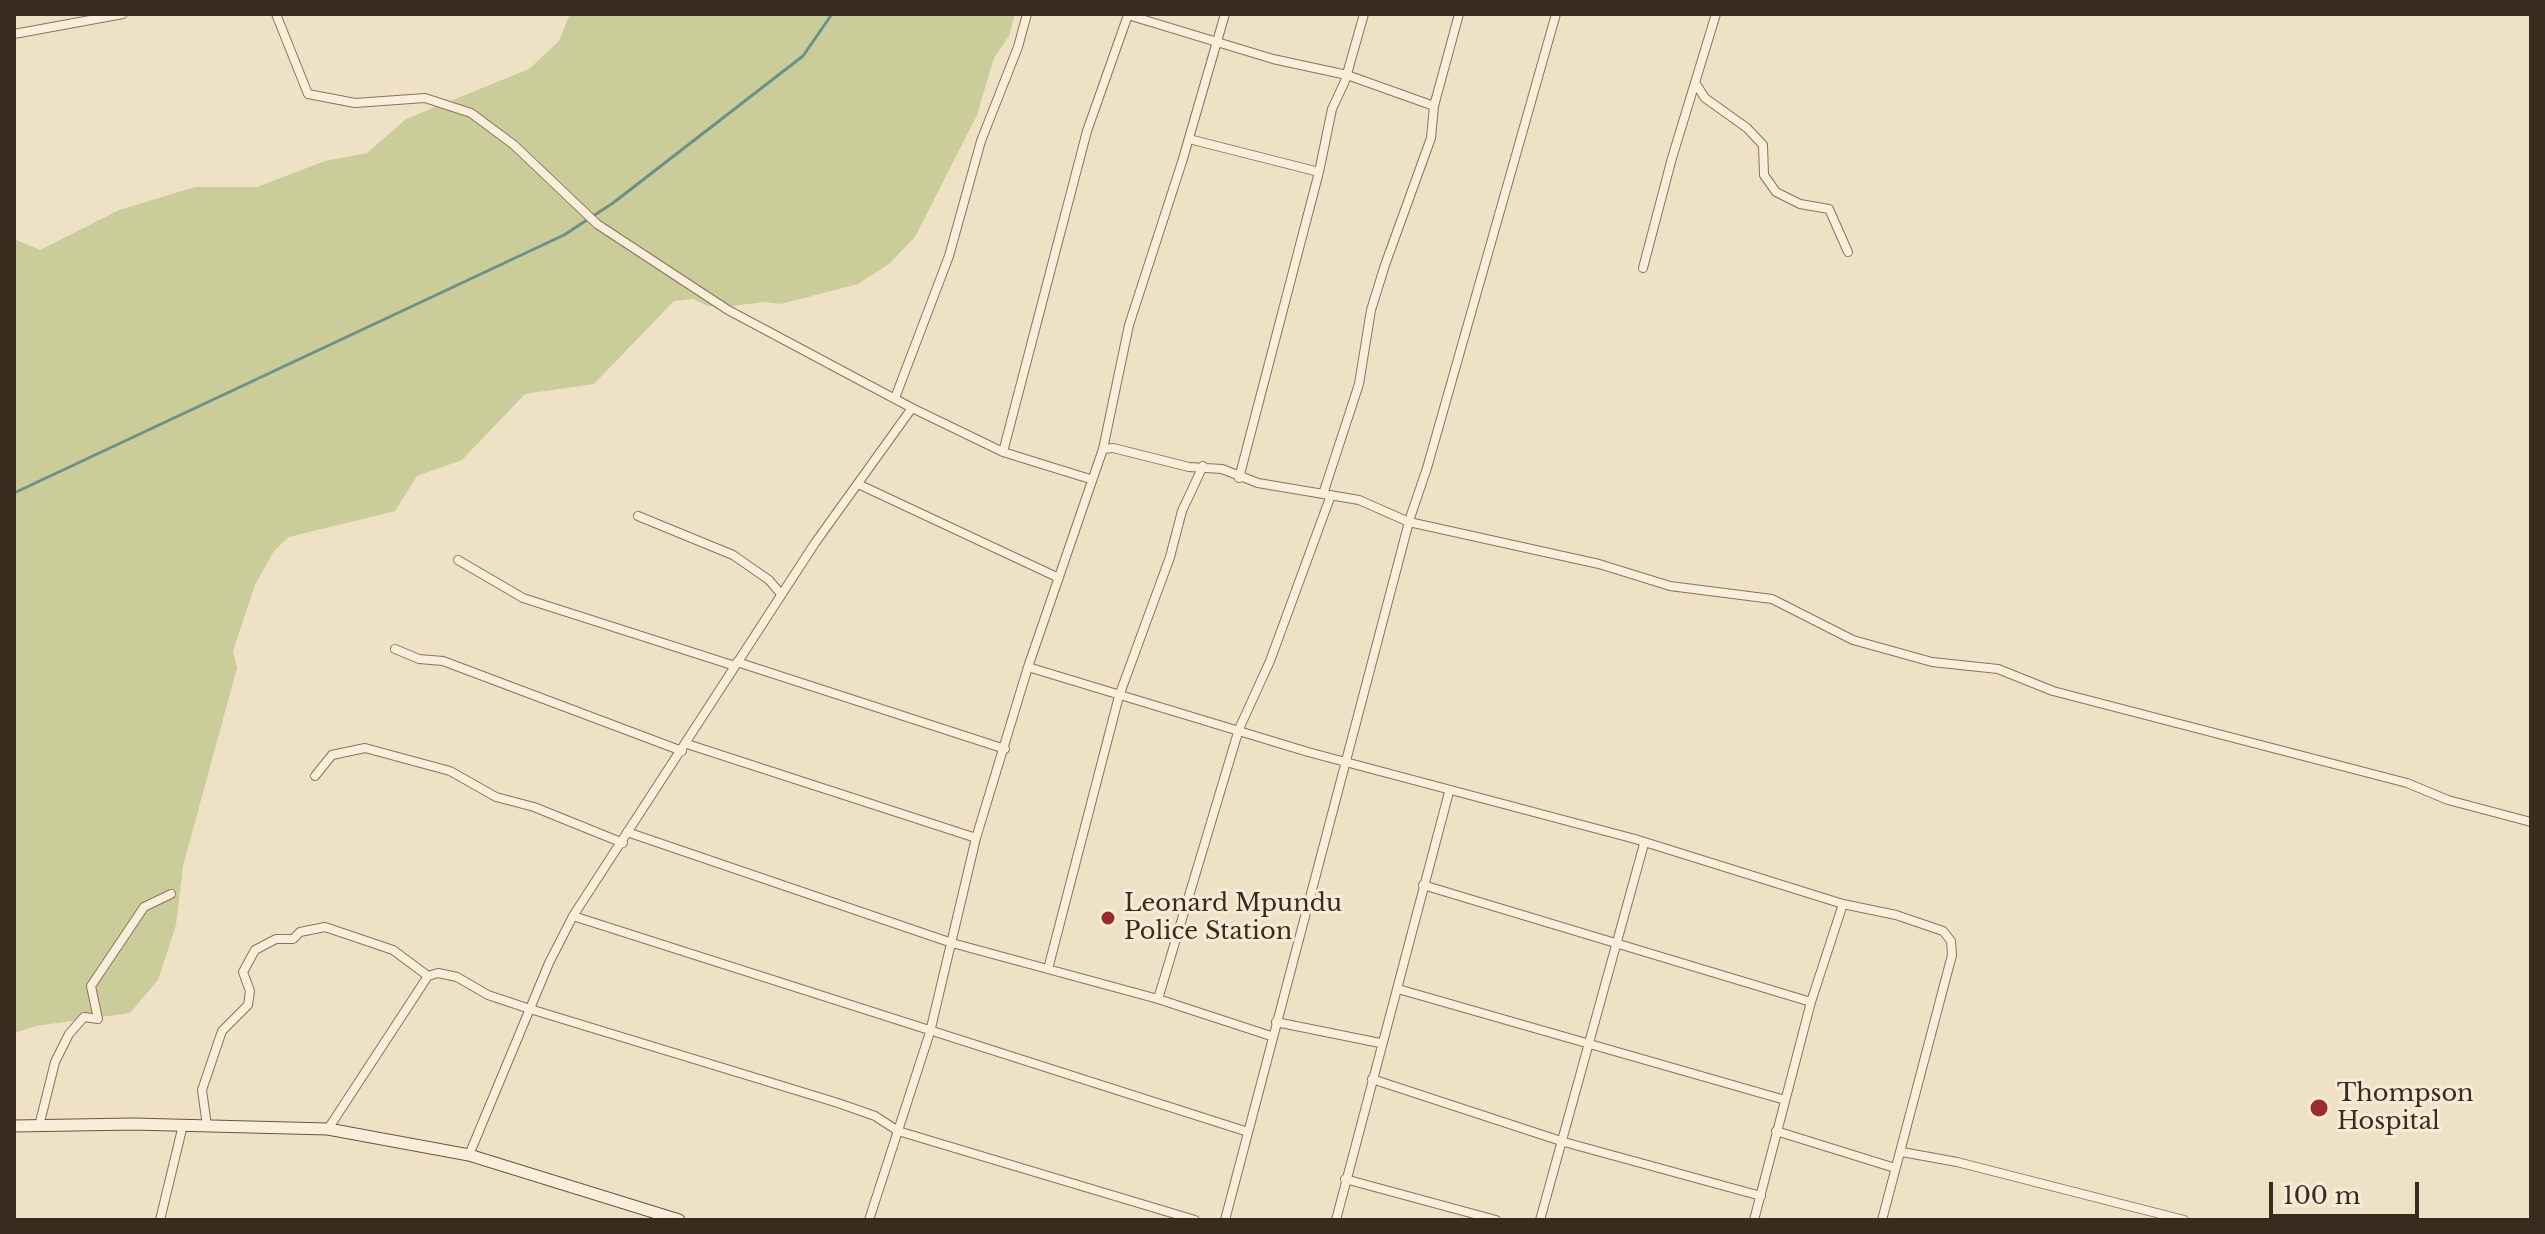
<!DOCTYPE html>
<html>
<head>
<meta charset="utf-8">
<style>
  body { margin:0 }
  #map { position:relative; width:2545px; height:1234px; overflow:hidden; background:#efe1c6; font-family:"Libre Baskerville",serif }
  canvas { display:block }
  .frame { position:absolute; inset:0; border:16px solid #3b2b1f; pointer-events:none }
  .scale { position:absolute; left:2269px; top:1182px; width:150px; height:36px; box-sizing:border-box; border:4px solid #3b2b1f; border-top:0; padding-left:10px; font-size:24px; line-height:28px; white-space:nowrap; color:#3b2b1f; -webkit-text-stroke:6px #f6ebd6; paint-order:stroke }
</style>
</head>
<body>
<div id="map">
<canvas width="2545" height="1234"></canvas>
<div class="frame"></div>
<div class="scale">100 m</div>
</div>
<script>
const context = document.querySelector('canvas').getContext('2d');
context.lineJoin = 'round';
function fillPath(path, color) { context.fillStyle = color; context.fill(path, 'evenodd'); }
const toPath = rows => new Path2D(rows.map(r => 'M' + r).join(''));
function strokePath(path, color, width, dash) { context.strokeStyle = color; context.lineWidth = width; context.lineCap = dash ? 'butt' : 'round'; context.setLineDash(dash || []); context.stroke(path); }
function drawText(font, color, halo, rows, align = 'center') {
  context.font = font + ' "Libre Baskerville",serif'; context.lineWidth = 6; context.setLineDash([]); context.textBaseline = 'middle'; context.strokeStyle = halo; context.fillStyle = color; for (const [text, x, y, turn = 0] of rows) {
    context.save(); context.translate(x, y); context.rotate((+turn || 0) * Math.PI / 180); context.textAlign = isNaN(turn) ? turn : align; if (halo) context.strokeText(text, 0, 0); context.fillText(text, 0, 0); context.restore();
  }
}
fillPath(toPath([
  [570,14,1015,14,1009,36,994,58,977,115,915,237,889,264,858,284,781,304,764,302,725,307,708,306,693,299,674,301,594,384,525,394,462,460,417,476,395,511,289,537,274,551,255,585,233,651,237,668,183,866,176,925,158,980,130,1013,36,1026,14,1033,14,239,40,250,119,210,195,187,257,187,325,161,367,153,406,119,529,69,559,41]
]), '#cacd9a');
strokePath(toPath([
  [14,493,564,235,613,203,803,56,832,14]
]), '#6e9187', 3);
const street = toPath([
  [276,14,308,94,355,103,425,98,471,113,514,145,597,224,728,310,912,408,1003,452,1090,479],
  [14,34,123,14],
  [1696,84,1705,98,1747,128,1763,145,1764,175,1776,192,1800,204,1829,209,1848,252],
  [1434,106,1459,14],
  [1189,139,1319,172],
  [1643,268,1672,158,1716,14],
  [895,398,949,256,981,141,1018,47,1027,14],
  [1103,449,1129,325,1182,162,1225,14],
  [1003,452,1087,131,1128,15,1273,59,1347,75,1434,106,1431,138,1385,265,1371,310,1359,384,1323,494],
  [1239,478,1319,172,1332,109,1345,81,1364,14],
  [858,484,1059,578],
  [638,516,733,555,769,580,781,594],
  [458,560,523,598,735,666],
  [395,649,419,659,443,661,682,751],
  [737,662,1005,749],
  [1028,667,1308,752,1635,839,1843,904,1896,915,1943,931,1951,941,1952,955,1882,1220],
  [687,744,976,838],
  [315,776,332,755,365,748,450,771,496,797,534,807,623,843],
  [627,832,952,943,1158,999,1271,1036],
  [1423,885,1811,1002],
  [573,916,1248,1132],
  [1048,969,1119,696,1170,557,1182,511,1203,466],
  [1398,989,1785,1100],
  [1158,999,1239,729,1270,661,1331,495],
  [1276,1022,1380,1043],
  [1372,1079,1564,1142,1761,1196],
  [39,1126,55,1062,69,1034,84,1017,98,1019,91,986,144,907,171,894],
  [207,1126,202,1090,222,1031,248,1005,250,991,243,972,255,950,276,939,293,939,300,932,325,927,393,950,428,976],
  [328,1129,428,976,438,973,457,977,488,995,530,1009,838,1103,875,1116,898,1131,1195,1220],
  [1776,1131,1895,1168],
  [1902,1152,1957,1162,2184,1220],
  [469,1155,549,963,573,916,815,543,912,408],
  [1345,1179,1496,1220],
  [160,1220,183,1125],
  [869,1220,930,1032,976,838,1028,667,1103,449,1113,448,1189,467,1222,469,1258,483,1359,500,1409,522,1599,564,1670,586,1772,599,1853,640,1932,662,1998,669,2053,691,2407,783,2448,800,2531,822],
  [1225,1220,1410,518,1427,468,1556,14],
  [1336,1220,1449,792],
  [1540,1220,1644,844],
  [1754,1220,1811,1002,1843,904]
]);
const secondary = toPath([
  [14,1126,133,1124,328,1129,469,1155,679,1220]
]);
strokePath(street, '#8a725c', 10);
strokePath(secondary, '#6c533f', 13);
strokePath(street, '#f9eeda', 8);
strokePath(secondary, '#f9eeda', 11);
for (const [x, y, r, color] of [
  [1108,918,8,"#9a2b31"],
  [2319,1108,10,"#9a2b31"]
]) { const dot = new Path2D(); dot.arc(x, y, r, 0, 2 * Math.PI); context.fillStyle = color; context.fill(dot); strokePath(dot, '#f6ebd6', 3); }
drawText('24px', '#3b2b1f', '#f6ebd6', [
  ["Leonard Mpundu",1124,904],
  ["Police Station",1124,932],
  ["Thompson",2337,1094],
  ["Hospital",2337,1122]
], 'left');
</script>
</body>
</html>
